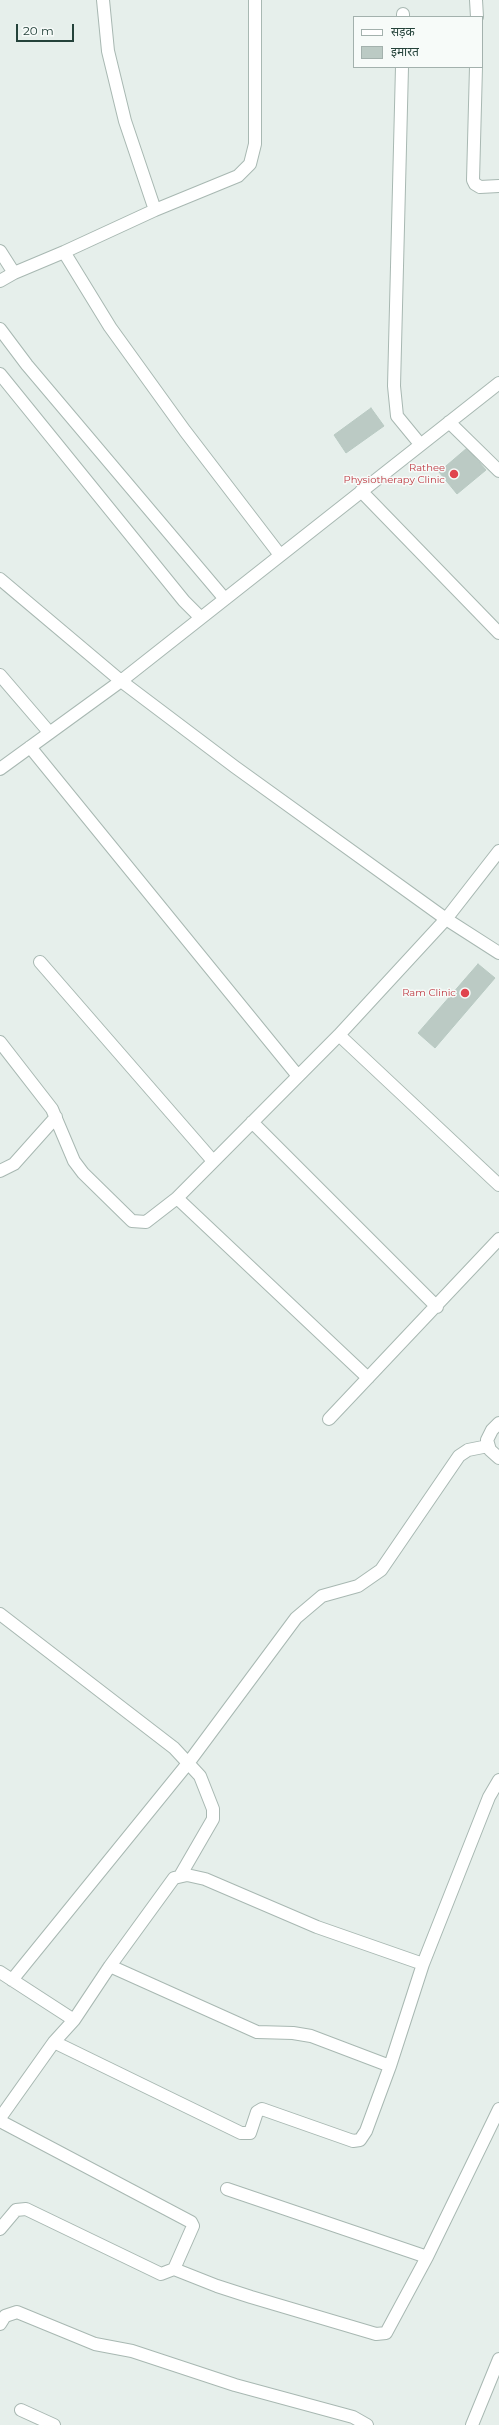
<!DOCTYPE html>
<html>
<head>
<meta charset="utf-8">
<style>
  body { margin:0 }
  #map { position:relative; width:499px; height:2425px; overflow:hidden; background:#e6efeb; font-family:Montserrat,"Noto Sans Devanagari",sans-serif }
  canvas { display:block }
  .legend { position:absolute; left:353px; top:16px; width:130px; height:52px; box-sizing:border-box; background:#f7fbf9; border:1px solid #a3b1ad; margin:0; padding:5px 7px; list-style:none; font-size:12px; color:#24423a }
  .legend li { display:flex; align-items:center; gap:8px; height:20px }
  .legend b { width:20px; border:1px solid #a3b1ad }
  .scale { position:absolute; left:16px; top:24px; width:58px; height:18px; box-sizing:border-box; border:2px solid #24423a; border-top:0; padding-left:5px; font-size:12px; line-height:14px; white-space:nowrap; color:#24423a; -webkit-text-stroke:3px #f7fbf9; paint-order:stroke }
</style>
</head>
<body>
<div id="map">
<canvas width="499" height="2425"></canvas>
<ul class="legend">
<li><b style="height:5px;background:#fff"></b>सड़क</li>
<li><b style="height:11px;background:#bbcac4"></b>इमारत</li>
</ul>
<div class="scale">20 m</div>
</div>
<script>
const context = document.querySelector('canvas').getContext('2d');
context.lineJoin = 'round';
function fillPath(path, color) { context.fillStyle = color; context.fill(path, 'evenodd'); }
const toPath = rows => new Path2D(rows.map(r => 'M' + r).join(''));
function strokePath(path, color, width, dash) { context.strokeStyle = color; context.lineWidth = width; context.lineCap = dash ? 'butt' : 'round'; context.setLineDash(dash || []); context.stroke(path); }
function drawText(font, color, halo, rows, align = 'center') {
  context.font = font + ' Montserrat,sans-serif'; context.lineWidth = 3; context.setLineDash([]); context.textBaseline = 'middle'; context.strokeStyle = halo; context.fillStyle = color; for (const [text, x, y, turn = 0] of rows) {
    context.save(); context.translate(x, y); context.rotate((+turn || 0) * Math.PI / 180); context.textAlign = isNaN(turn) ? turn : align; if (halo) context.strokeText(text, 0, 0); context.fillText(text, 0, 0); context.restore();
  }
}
const building = toPath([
  [371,408,384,426,346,453,334,435,371,408],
  [467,448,486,470,457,494,439,472,467,448],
  [478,964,495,978,435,1048,418,1033,478,964]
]);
fillPath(building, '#bbcac4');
strokePath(building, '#b8c9c2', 1);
const minor = toPath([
  [103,0,108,51,125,121,155,210],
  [476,0,477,17],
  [403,17,403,14],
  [402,67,394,386,397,416,420,444],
  [476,67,473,180,475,184,480,187,499,186],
  [0,251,14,273],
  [64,252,110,327,185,431,280,555],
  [0,281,14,273,64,252,155,210,238,176,250,164,255,144,255,0],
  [0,329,27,365,224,598],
  [0,374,184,601,200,617],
  [449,422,499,471],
  [361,491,499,633],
  [0,579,121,681,235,767,446,919,499,953],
  [0,675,49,732],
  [30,747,298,1076],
  [0,769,121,681,499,383],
  [40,962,213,1161],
  [339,1035,499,1185],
  [0,1042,52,1109,74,1161,83,1173,132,1221,146,1222,177,1198,339,1035,446,919,499,851],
  [252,1122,437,1307],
  [0,1171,14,1164,56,1117],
  [177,1198,368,1378],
  [329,1419,499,1239],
  [499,1423,492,1430,487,1440,490,1450,499,1458],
  [0,1614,174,1748,200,1776,213,1809,213,1819,180,1876],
  [110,1966,257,2032,293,2033,311,2036,390,2066],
  [0,1972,74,2020],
  [12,1980,189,1762,296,1618,322,1596,358,1586,381,1570,459,1456,468,1450,488,1446],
  [54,2042,241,2133,250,2133,257,2112,262,2109,353,2141,360,2140,366,2131,390,2066,423,1964,489,1797,499,1780],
  [0,2118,54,2042,74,2020,110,1966,174,1878,187,1875,205,1879,317,1927,423,1964],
  [0,2121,191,2222,193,2226,174,2269,161,2274,26,2209,16,2210,0,2229],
  [227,2189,427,2257],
  [174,2269,217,2286,251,2297,376,2334,386,2333,427,2257,499,2109],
  [0,2324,5,2316,17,2312,95,2344,132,2351,235,2385,353,2417,367,2425],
  [21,2410,54,2425],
  [472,2425,499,2359]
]);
strokePath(minor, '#a8b8b2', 14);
strokePath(minor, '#fff', 12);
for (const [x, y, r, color] of [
  [454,474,5,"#e0444e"],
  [465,993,5,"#e0444e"]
]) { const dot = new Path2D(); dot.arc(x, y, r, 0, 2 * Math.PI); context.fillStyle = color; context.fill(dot); strokePath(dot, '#f7fbf9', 1.5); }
drawText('10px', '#be3a42', '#f7fbf9', [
  ["Rathee",445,468],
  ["Physiotherapy Clinic",445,480],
  ["Ram Clinic",456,993]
], 'right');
</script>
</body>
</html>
